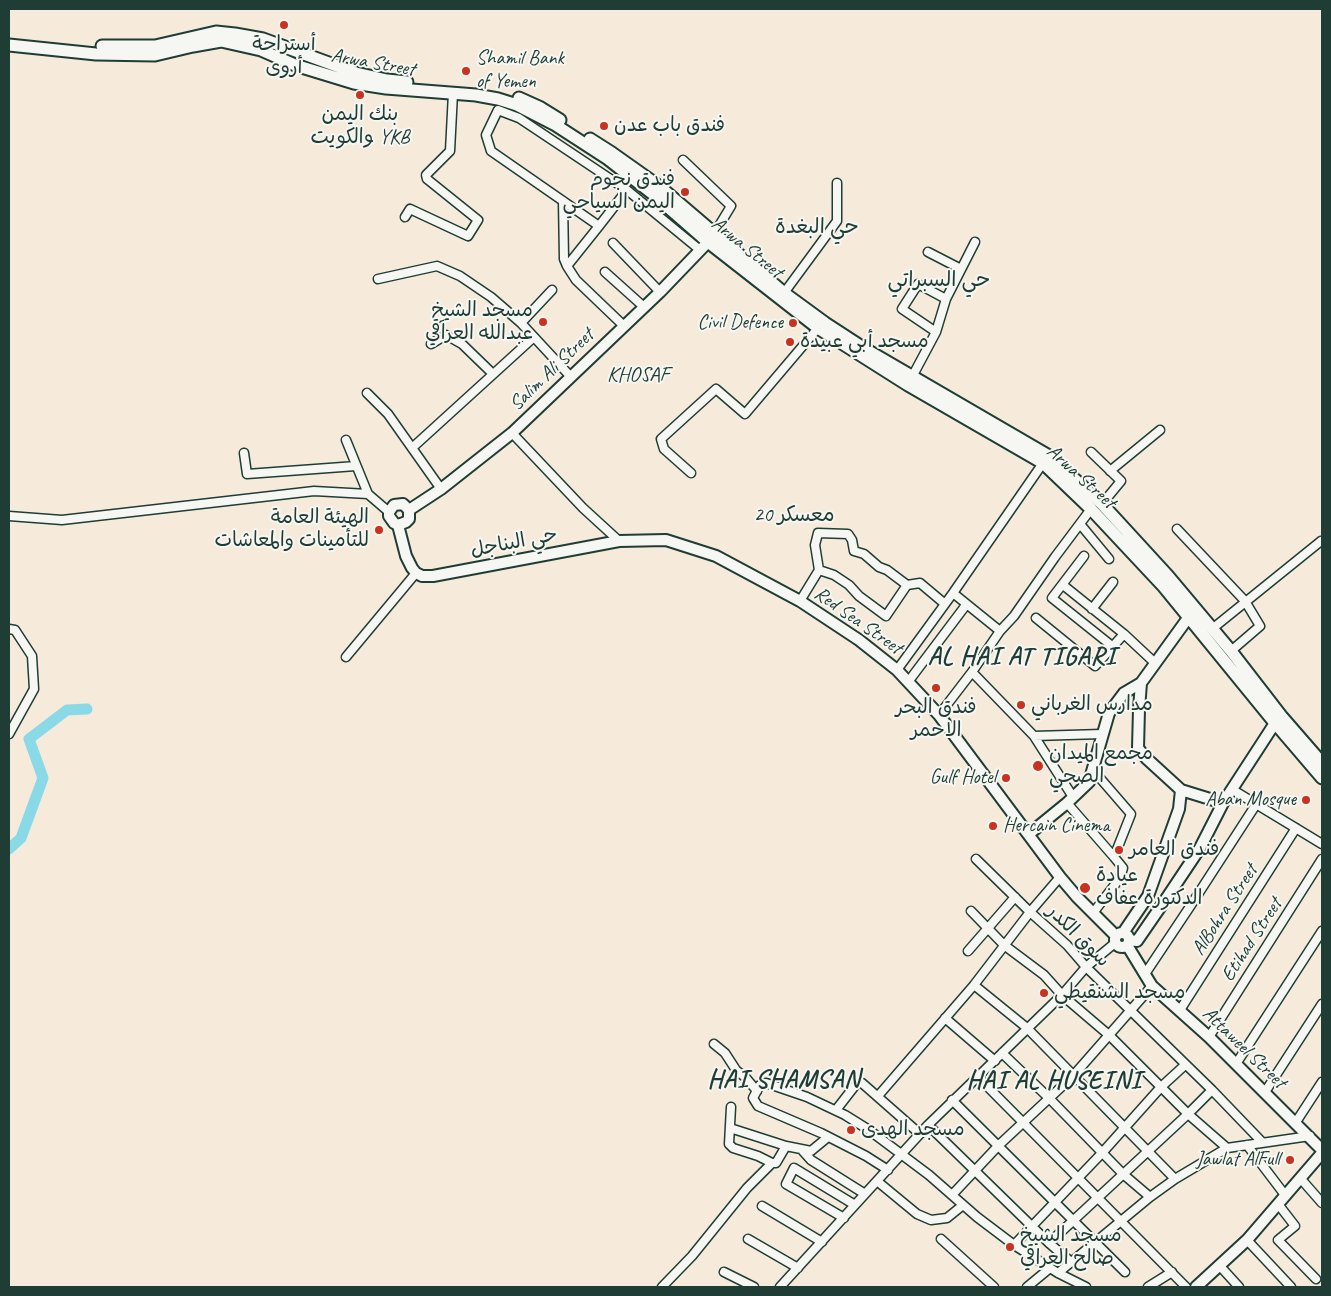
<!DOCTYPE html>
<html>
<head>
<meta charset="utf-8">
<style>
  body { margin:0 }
  #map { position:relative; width:1331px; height:1296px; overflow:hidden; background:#f6eadb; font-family:Caveat,sans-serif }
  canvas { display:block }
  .frame { position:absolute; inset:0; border:10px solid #1f3d34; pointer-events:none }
</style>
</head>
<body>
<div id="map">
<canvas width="1331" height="1296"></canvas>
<div class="frame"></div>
</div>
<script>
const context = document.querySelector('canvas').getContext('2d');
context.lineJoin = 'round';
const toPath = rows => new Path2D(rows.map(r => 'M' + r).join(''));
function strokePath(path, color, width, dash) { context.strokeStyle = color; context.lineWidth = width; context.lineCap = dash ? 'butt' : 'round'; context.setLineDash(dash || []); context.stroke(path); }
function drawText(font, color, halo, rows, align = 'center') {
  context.font = font + ' Caveat,"Playpen Sans Arabic",sans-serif'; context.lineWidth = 4; context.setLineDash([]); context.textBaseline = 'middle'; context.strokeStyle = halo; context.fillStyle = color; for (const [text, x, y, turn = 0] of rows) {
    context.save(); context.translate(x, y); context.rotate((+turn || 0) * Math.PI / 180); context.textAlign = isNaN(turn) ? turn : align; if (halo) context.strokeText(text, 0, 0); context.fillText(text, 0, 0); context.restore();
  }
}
strokePath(toPath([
  [9,849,21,838,43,778,29,739,67,710,87,709]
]), '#8ad9e7', 11);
const street = toPath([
  [683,160,731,206,714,234],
  [627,190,700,250],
  [563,201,564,259,567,266,599,226,627,190,519,118,498,110,486,135,491,151,599,226],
  [405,217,410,209,468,236,478,220,427,179,426,175,450,151,453,93],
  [613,243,660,292],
  [928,252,961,269],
  [567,266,576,280,624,326],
  [605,272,644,307],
  [378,279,437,266,460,276,491,297,521,323,571,377],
  [784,293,837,221,837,183],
  [521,323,552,290],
  [936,332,902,309,918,284,946,299],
  [431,344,446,335,462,344,493,374],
  [912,377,936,332,946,299,975,242],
  [367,393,388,414,441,489],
  [512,433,583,508,619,541],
  [346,440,368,494],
  [412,448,534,337],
  [1091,452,1121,481,1102,504],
  [244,453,247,474,356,466],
  [1110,471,1160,430],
  [691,473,664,449,661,439,716,389,745,414,818,328],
  [9,516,62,520,314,491,368,494,389,512],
  [1080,524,1109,559],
  [1177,529,1245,601,1260,626,1231,651],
  [1084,556,1052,598,1112,646],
  [819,570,815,545,818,533,848,534,852,540,854,551,864,554,879,567,887,570,907,585],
  [1063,585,1124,634,1155,663],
  [800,601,819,570,834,575,849,585,859,596,886,616,907,585,920,583,945,604],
  [1092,609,1113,582],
  [1036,618,1095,666,1124,634],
  [9,629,15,630,32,656,34,689,9,734],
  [1212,629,1321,541],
  [1000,631,1014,616,1055,557,1091,509],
  [346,657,416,573],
  [897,670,953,593,1043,463],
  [972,672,1034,736,1102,734],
  [908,682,966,605],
  [939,715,972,672,1000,631,953,593],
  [1034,736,1073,797],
  [1093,770,1131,814,1114,857,1123,868,1120,878,1093,913],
  [1233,790,1322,844],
  [1067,803,1114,857],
  [976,859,1030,912,1067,945,1086,967,1212,1090,1262,1142],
  [971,911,1004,945,1044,975,1062,995,1110,1036,1188,1114,1227,1148],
  [968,951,1015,897],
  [1145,974,1191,905,1257,803],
  [974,985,1027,1028,1175,1179],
  [1180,1010,1296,828],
  [945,1018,995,1061],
  [1209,1037,1322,859],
  [714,1044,725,1053,736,1070,746,1078,757,1091],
  [1002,1053,1049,1098,1123,1174,1150,1197],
  [1236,1064,1322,931],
  [977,1076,1186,1287],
  [1265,1092,1322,1004],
  [878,1096,974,985,1030,912,1060,877],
  [952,1100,1125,1272],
  [731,1107,729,1144,733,1148,758,1156,772,1163],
  [836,1110,857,1083,862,1083,920,1134],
  [1296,1122,1322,1082],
  [928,1125,1049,1243,1071,1262],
  [730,1128,786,1146],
  [1247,1145,1285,1195],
  [802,1150,811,1160,865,1194],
  [888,1170,866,1156,821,1133,758,1106,753,1098,760,1085,766,1083,807,1097,845,1115,869,1130,929,1175,977,1217,1014,1245,1058,1273,1086,1287],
  [1301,1179,1322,1203],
  [877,1181,917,1214,931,1220,947,1218,963,1205],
  [952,1195,999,1145,1073,1076,1152,986],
  [1278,1204,1295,1226,1278,1240,1316,1279],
  [762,1206,822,1242],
  [844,1218,786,1184,794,1168,855,1205],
  [748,1239,798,1268],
  [941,1239,994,1287],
  [1247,1240,1291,1287],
  [1049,1243,1188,1114,1212,1090],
  [1014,1245,1102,1153,1161,1087,1185,1065],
  [1219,1265,1239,1287],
  [724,1272,754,1287],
  [1058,1273,1150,1197,1175,1179,1227,1148,1310,1136],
  [662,1287,692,1256,747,1188,772,1163,776,1163,786,1146,811,1151,828,1137],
  [780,1287,928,1125,1062,995,1086,967,1115,943],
  [1027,1287,1050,1268],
  [1148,1287,1172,1272]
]);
const secondary = toPath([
  [409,510,441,489,512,433,660,292,708,242],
  [398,525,406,522,409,519,409,510,403,504,394,505,389,512,389,516,394,523,398,525,406,556,412,568,416,573,422,576,433,576,619,541,666,540,716,556,800,601,859,640,897,670,939,715,1060,877,1077,897,1116,936],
  [1141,683,1139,709,1138,748,1146,758,1181,790,1223,803],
  [1029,834,1067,803,1089,782,1109,713,1124,693,1141,683,1188,618],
  '1115 940a7 7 0 1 1 14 0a7 7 0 1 1-14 0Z',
  [1123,933,1148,896,1179,809,1181,790],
  [1129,940,1137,941,1168,896,1200,848,1223,803,1275,723],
  [1127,945,1152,986,1209,1037,1322,1150],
  [1196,1287,1247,1240,1322,1153]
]);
const primary = toPath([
  [9,45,96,54,155,55,193,46,221,41,261,50,295,65,354,83,386,88,476,95,498,99,517,105,554,124,608,159,653,194,708,242,818,328,908,385,1043,463,1091,509,1164,587,1275,723,1322,778],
  [102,46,155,46,216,32,235,34,263,39,356,73,387,80,407,82],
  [519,98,539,107,560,120],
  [590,139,612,153,660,187,784,293,825,323,865,349,1049,456,1102,504,1168,576,1231,651,1282,717,1322,763]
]);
strokePath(street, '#1f3d34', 11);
strokePath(secondary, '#1f3d34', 14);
strokePath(primary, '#1f3d34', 15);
strokePath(street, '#f6f6f2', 8);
strokePath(secondary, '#f6f6f2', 10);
strokePath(primary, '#f6f6f2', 11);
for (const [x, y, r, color] of [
  [284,25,5,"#c8321e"],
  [466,71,5,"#c8321e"],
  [360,95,5,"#c8321e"],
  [604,126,5,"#c8321e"],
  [685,192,5,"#c8321e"],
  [543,322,5,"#c8321e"],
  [793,323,5,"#c8321e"],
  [790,342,5,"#c8321e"],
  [379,530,5,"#c8321e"],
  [936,688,5,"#c8321e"],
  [1021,705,5,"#c8321e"],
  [1038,766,6,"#c8321e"],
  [1006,778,5,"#c8321e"],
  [1306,800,5,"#c8321e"],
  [993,826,5,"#c8321e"],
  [1119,850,5,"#c8321e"],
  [1085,888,6,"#c8321e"],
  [1044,993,5,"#c8321e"],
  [851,1130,5,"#c8321e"],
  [1290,1160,5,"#c8321e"],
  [1010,1247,5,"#c8321e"]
]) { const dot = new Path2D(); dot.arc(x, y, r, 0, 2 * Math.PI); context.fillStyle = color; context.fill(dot); strokePath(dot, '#f6f6f2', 2); }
drawText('20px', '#1f3d34', '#f6f6f2', [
  ["أستراحة",284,45,"center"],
  ["أروى",284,68,"center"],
  ["Shamil Bank",476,59],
  ["of Yemen",476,82],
  ["بنك اليمن",360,115,"center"],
  ["والكويت YKB",360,138,"center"],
  ["فندق باب عدن",614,126],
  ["فندق نجوم",675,180,"right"],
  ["اليمن السياحي",675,203,"right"],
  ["مسجد الشيخ",533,311,"right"],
  ["عبدالله العراقي",533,334,"right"],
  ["Civil Defence",783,323,"right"],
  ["مسجد أبي عبيدة",800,342],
  ["الهيئة العامة",369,518,"right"],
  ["للتأمينات والمعاشات",369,541,"right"],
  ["مدارس الغرباني",1031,705],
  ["فندق البحر",936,708,"center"],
  ["الاحمر",936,731,"center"],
  ["مجمع الميدان",1049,754],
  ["الصحي",1049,777],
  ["Gulf Hotel",996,778,"right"],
  ["Aban Mosque",1296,800,"right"],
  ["Hercain Cinema",1003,826],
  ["فندق العامر",1129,850],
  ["عيادة",1096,876],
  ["الدكتورة عفاف",1096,899],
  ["مسجد الشنقيطي",1054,993],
  ["مسجد الهدى",861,1130],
  ["Jawlat AlFull",1280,1160,"right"],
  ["مسجد الشيخ",1020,1236],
  ["صالح العراقي",1020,1259]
], 'left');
drawText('20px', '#1f3d34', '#f6f6f2', [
  ["Arwa Street",373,63,10],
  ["Arwa Street",747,248,39],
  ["Salim Ali Street",552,370,-44],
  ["Arwa Street",1081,477,42],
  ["حي البناجل",514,543,-11],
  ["Red Sea Street",858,621,35],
  ["AlBohra Street",1225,910,-57],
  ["سوق الكدر",1078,936,45],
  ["Etihad Street",1252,940,-57],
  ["Attaweel Street",1244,1048,44]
]);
drawText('21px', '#1f3d34', '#f6f6f2', [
  ["حي البغدة",817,227],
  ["حي السبراتي",939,280],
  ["KHOSAF",638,375],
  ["معسكر 20",794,515]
]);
context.letterSpacing = '1px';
drawText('bold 25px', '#1f3d34', '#f6f6f2', [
  ["AL HAI AT TIGARI",1022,657],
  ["HAI SHAMSAN",784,1080],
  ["HAI AL HUSEINI",1054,1081]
]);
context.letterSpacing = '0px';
</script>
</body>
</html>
